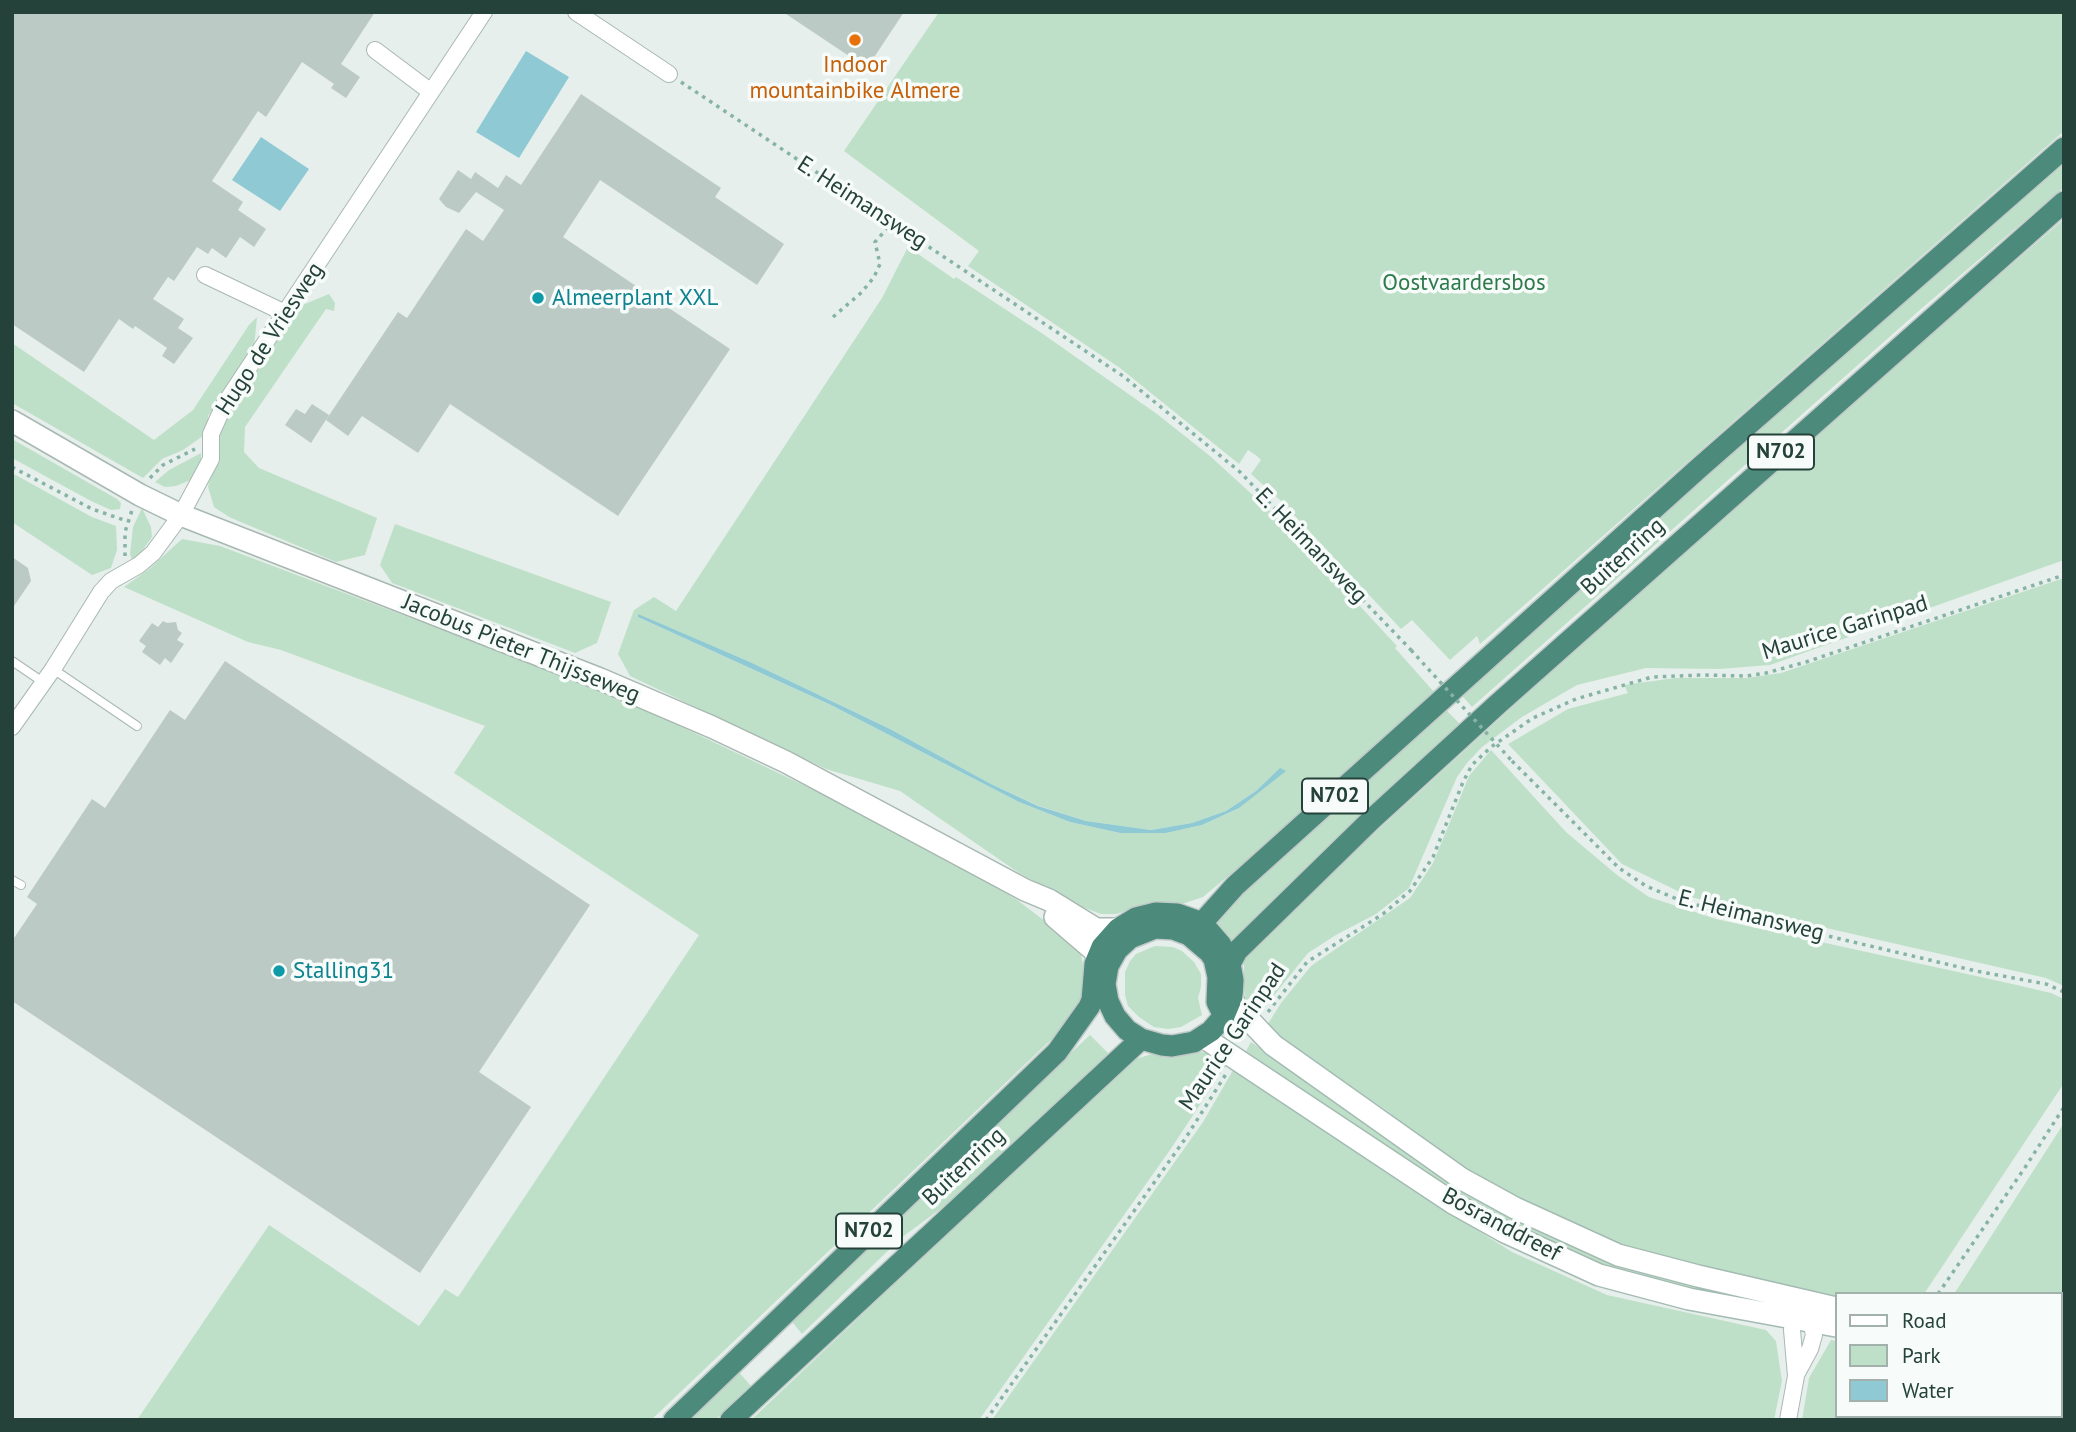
<!DOCTYPE html>
<html>
<head>
<meta charset="utf-8">
<style>
  body { margin:0 }
  #map { position:relative; width:2076px; height:1432px; overflow:hidden; background:#e6efeb; font-family:"PT Sans",sans-serif }
  canvas { display:block }
  .frame { position:absolute; inset:0; border:14px solid #24423a; pointer-events:none }
  .legend { position:absolute; left:1835px; top:1292px; width:228px; height:126px; box-sizing:border-box; background:#f7fbf9; border:2px solid #a3b1ad; margin:0; padding:9px 12px; list-style:none; font-size:21px; color:#24423a }
  .legend li { display:flex; align-items:center; gap:14px; height:35px }
  .legend b { width:35px; border:2px solid #a3b1ad }
</style>
</head>
<body>
<div id="map">
<canvas width="2076" height="1432"></canvas>
<div class="frame"></div>
<ul class="legend">
<li><b style="height:9px;background:#fff"></b>Road</li>
<li><b style="height:19px;background:#bfe0c8"></b>Park</li>
<li><b style="height:19px;background:#8ec9d4"></b>Water</li>
</ul>
</div>
<script>
const context = document.querySelector('canvas').getContext('2d');
context.lineJoin = 'round';
function fillPath(path, color) { context.fillStyle = color; context.fill(path, 'evenodd'); }
const toPath = rows => new Path2D(rows.map(r => 'M' + r).join(''));
function strokePath(path, color, width, dash) { context.strokeStyle = color; context.lineWidth = width; context.lineCap = dash ? 'butt' : 'round'; context.setLineDash(dash || []); context.stroke(path); }
function drawText(font, color, halo, rows, align = 'center') {
  context.font = font + ' "PT Sans",sans-serif'; context.lineWidth = 7; context.setLineDash([]); context.textBaseline = 'middle'; context.strokeStyle = halo; context.fillStyle = color; for (const [text, x, y, turn = 0] of rows) {
    context.save(); context.translate(x, y); context.rotate((+turn || 0) * Math.PI / 180); context.textAlign = isNaN(turn) ? turn : align; if (halo) context.strokeText(text, 0, 0); context.fillText(text, 0, 0); context.restore();
  }
}
fillPath(toPath([
  [939,12,2064,12,2064,131,1480,644,1477,636,1450,660,1412,620,1401,629,1280,500,1251,474,1261,460,1257,456,1248,450,1239,464,1120,368,968,266,979,251,844,151],
  [2064,163,2064,187,1921,309,1472,707,1459,692,1928,277],
  [2064,219,2064,560,1770,665,1719,669,1646,668,1577,685,1522,717,1482,747,1467,763,1457,777,1409,888,1376,914,1336,935,1308,953,1256,1018,1247,1008,1244,988,1244,961,1263,935,1692,543],
  [908,247,954,279,956,277,1043,334,1157,414,1210,456,1280,520,1397,646,1395,648,1434,692,1264,846,1203,897,1179,905,1147,904,1116,914,1101,914,1077,905,1019,873,900,791,826,769,630,676,618,654,634,610,654,597,676,611,882,298],
  [638,615,750,662,890,729,991,784,1039,806,1086,821,1151,830,1192,823,1226,811,1256,791,1280,768,1239,808,1202,825,1166,833,1120,833,1070,822,1019,802,831,705,638,617],
  [329,294,335,303,334,311,326,309,245,427,244,452,259,468,377,518,365,555,336,562,229,517,214,507,208,487,221,432,230,413,300,306],
  [257,317,254,347,208,416,208,424,203,436,183,450,162,459,143,478,12,403,12,343,154,440,193,410,249,325],
  [12,439,117,499,121,503,120,509,111,510,91,501,12,458],
  [201,453,201,464,193,479,176,486,165,487,155,482,169,470],
  [12,473,92,517,116,526,117,550,111,568,92,575,12,522],
  [142,508,151,527,152,537,137,558,132,560,130,554,133,527],
  [395,524,611,602,597,643,575,653,392,583,380,565],
  [182,539,220,546,615,695,902,832,1016,899,1076,945,1081,954,1084,971,1084,987,1079,1004,1057,1034,651,1420,137,1420,269,1225,419,1326,445,1289,458,1297,699,935,454,773,485,726,281,650,248,642,124,587,149,569],
  [2064,578,2064,986,2046,978,1690,897,1622,864,1508,744,1568,709,1628,693,1624,685,1675,678,1746,678,1781,673],
  [1443,707,1460,724,1235,941,1227,940,1212,920],
  [1491,750,1566,832,1617,875,1649,897,1716,919,2008,983,2051,993,2064,999,2064,1083,1924,1294,1836,1294,1836,1298,1627,1250,1480,1183,1404,1130,1390,1113,1266,1027,1281,1003,1311,966,1410,898,1433,863,1469,776],
  [1155,946,1173,947,1182,951,1194,962,1201,974,1201,987,1198,998,1202,1015,1181,1027,1168,1029,1154,1027,1139,1017,1128,1006,1125,995,1125,972,1130,961,1136,954],
  [1090,1035,1111,1056,981,1179,901,1238,802,1334,789,1318],
  [1251,1042,1407,1148,1594,1252,1671,1280,1780,1302,1791,1314,1604,1268,1515,1231,1448,1191,1245,1053],
  [1203,1052,1229,1061,1170,1150,979,1420,751,1420,1044,1142,1123,1063,1152,1054],
  [1236,1065,1388,1174,1512,1252,1607,1295,1766,1330,1776,1341,1782,1381,1774,1420,992,1420,1203,1122],
  [2064,1123,2064,1338,2060,1337,2060,1294,1954,1294],
  [1831,1340,1836,1341,1836,1416,2060,1416,2060,1370,2064,1371,2064,1420,1802,1420,1809,1378],
  [736,1369,751,1386,715,1420,684,1420]
]), '#bfe0c8');
fillPath(toPath([
  [526,51,569,77,519,158,476,132],
  [261,137,309,169,280,211,232,180],
  [638,614,750,662,890,729,991,784,1038,806,1086,821,1151,830,1192,823,1226,811,1256,791,1280,768,1286,771,1239,808,1202,825,1166,833,1120,833,1070,822,1019,802,831,705,638,617]
]), '#8ec9d4');
fillPath(toPath([
  [12,12,375,12,341,64,360,77,346,98,331,88,334,84,302,62,266,117,258,111,212,181,243,202,238,210,266,229,254,247,240,237,226,258,212,248,208,254,197,247,174,281,168,277,153,299,184,319,178,328,193,338,174,364,162,356,167,348,135,326,133,329,119,319,84,372,12,324],
  [783,12,904,12,867,68],
  [581,94,721,188,715,197,784,244,757,285,600,180,563,237,730,349,618,516,450,404,418,453,362,416,348,436,326,420,398,312,407,318,466,229,483,241,504,210,476,192,459,213,446,207,439,199,458,170,471,179,475,172,498,188,506,175,521,185],
  [312,404,329,415,311,443,285,425,296,409,305,414],
  [12,557,28,568,31,581,12,609],
  [163,621,167,623,176,622,178,630,182,633,177,640,184,644,171,663,165,658,160,665,142,652,146,646,139,641,152,623,158,627],
  [225,661,590,905,479,1072,531,1107,420,1273,12,1001,12,941,37,904,27,897,92,799,105,808,170,710,185,720]
]), '#bbcac4');
const service = toPath([
  [12,661,43,682],
  [53,669,137,726],
  [12,880,21,885]
]);
const minor = toPath([
  [576,12,669,74],
  [375,50,431,92],
  [205,275,285,313],
  [12,727,53,669,101,592,111,581,139,565,153,553,181,515,211,459,211,434,224,405,484,12],
  [1796,1375,1810,1349,1814,1335,1809,1311],
  [1788,1420,1796,1376,1792,1330,1793,1318,1800,1310]
]);
const tertiary = toPath([
  [12,421,140,495,181,515,600,679,712,727,786,762,1025,890,1049,900,1096,929,1118,929],
  [1055,917,1098,954]
]);
const secondary = toPath([
  [1232,997,1235,1005,1273,1045,1462,1179,1515,1208,1618,1255,1698,1276,1836,1308],
  [1203,1037,1453,1203,1505,1232,1599,1275,1689,1299,1836,1326],
  [2060,1354,2064,1354]
]);
const trunk = toPath([
  [1189,930,1201,924,1235,886,1699,468,2064,148],
  [1230,964,1237,951,1371,820,1499,703,2064,202],
  [674,1420,1057,1052,1089,1007,1092,1000,1095,964,1102,947,1118,929,1136,918,1156,913,1177,914,1194,920,1208,930,1221,945,1230,964,1233,980,1232,997,1224,1016,1211,1031,1194,1042,1172,1046,1162,1045,1141,1039,1127,1030,1115,1016,1108,1001,1105,984,1108,966,1117,950,1130,938,1155,928,1173,929,1189,935,1209,952,1214,959,1218,977,1217,1002,1224,1016],
  [731,1420,1141,1039]
]);
strokePath(service, '#a8b8b2', 10);
strokePath(minor, '#a8b8b2', 18);
strokePath(tertiary, '#a8b8b2', 24);
strokePath(secondary, '#a4bbb3', 24);
strokePath(trunk, '#c2cac8', 24);
strokePath(toPath([
  [681,82,1123,376,1240,472,1411,650],
  [833,317,862,292,874,277,880,264,875,242,891,224],
  [12,467,92,509,127,521],
  [150,478,163,465,195,449],
  [125,556,125,532,132,510],
  [1512,761,1619,868,1646,886,1684,902,1976,971,2046,984,2064,992],
  [1268,1012,1307,962,1383,914,1410,891,1433,857,1463,782,1472,765,1491,747,1533,718,1576,699,1652,677,1703,675,1747,676,1766,673,1806,662,2064,575],
  [1938,1294,2026,1166,2064,1107],
  [986,1420,1185,1139,1226,1074]
]), '#86b3a5', 3.5, [3.5, 5]);
strokePath(service, '#fff', 8);
strokePath(minor, '#fff', 16);
strokePath(tertiary, '#fff', 21);
strokePath(secondary, '#fff', 21);
strokePath(trunk, '#4c8a7c', 21);
strokePath(toPath([
  [1411,650,1512,761]
]), '#86b3a5', 3.5, [3.5, 5]);
for (const [x, y, r, color] of [
  [855,40,7,"#e8710a"],
  [538,298,7,"#0f9aa8"],
  [279,971,7,"#0f9aa8"]
]) { const dot = new Path2D(); dot.arc(x, y, r, 0, 2 * Math.PI); context.fillStyle = color; context.fill(dot); strokePath(dot, '#f7fbf9', 2.5); }
for (const [x, y, w] of [
  [1781,452,66],
  [1335,796,66],
  [869,1231,66]
]) { const box = new Path2D(); box.roundRect(x - w / 2, y - 17.5, w, 35, 5); context.fillStyle = '#f7fbf9'; context.fill(box); strokePath(box, '#24423a', 2); }
drawText('bold 21px', '#24423a', null, [
  ["N702",1781,452],
  ["N702",1335,796],
  ["N702",869,1231]
]);
drawText('23px', '#c56008', '#f7fbf9', [
  ["Indoor",855,65],
  ["mountainbike Almere",855,91]
]);
drawText('23px', '#24423a', '#f7fbf9', [
  ["E. Heimansweg",862,203,33],
  ["Hugo de Vriesweg",270,339,-57],
  ["E. Heimansweg",1311,546,46],
  ["Buitenring",1623,557,-42],
  ["Maurice Garinpad",1845,628,-17],
  ["Jacobus Pieter Thijsseweg",521,649,22],
  ["E. Heimansweg",1751,916,14],
  ["Maurice Garinpad",1233,1037,-56],
  ["Buitenring",964,1167,-43],
  ["Bosranddreef",1501,1225,28]
]);
drawText('23px', '#2d7a4b', '#f7fbf9', [
  ["Oostvaardersbos",1464,283]
]);
drawText('23px', '#0d838f', '#f7fbf9', [
  ["Almeerplant XXL",552,298],
  ["Stalling31",293,971]
], 'left');
</script>
</body>
</html>
